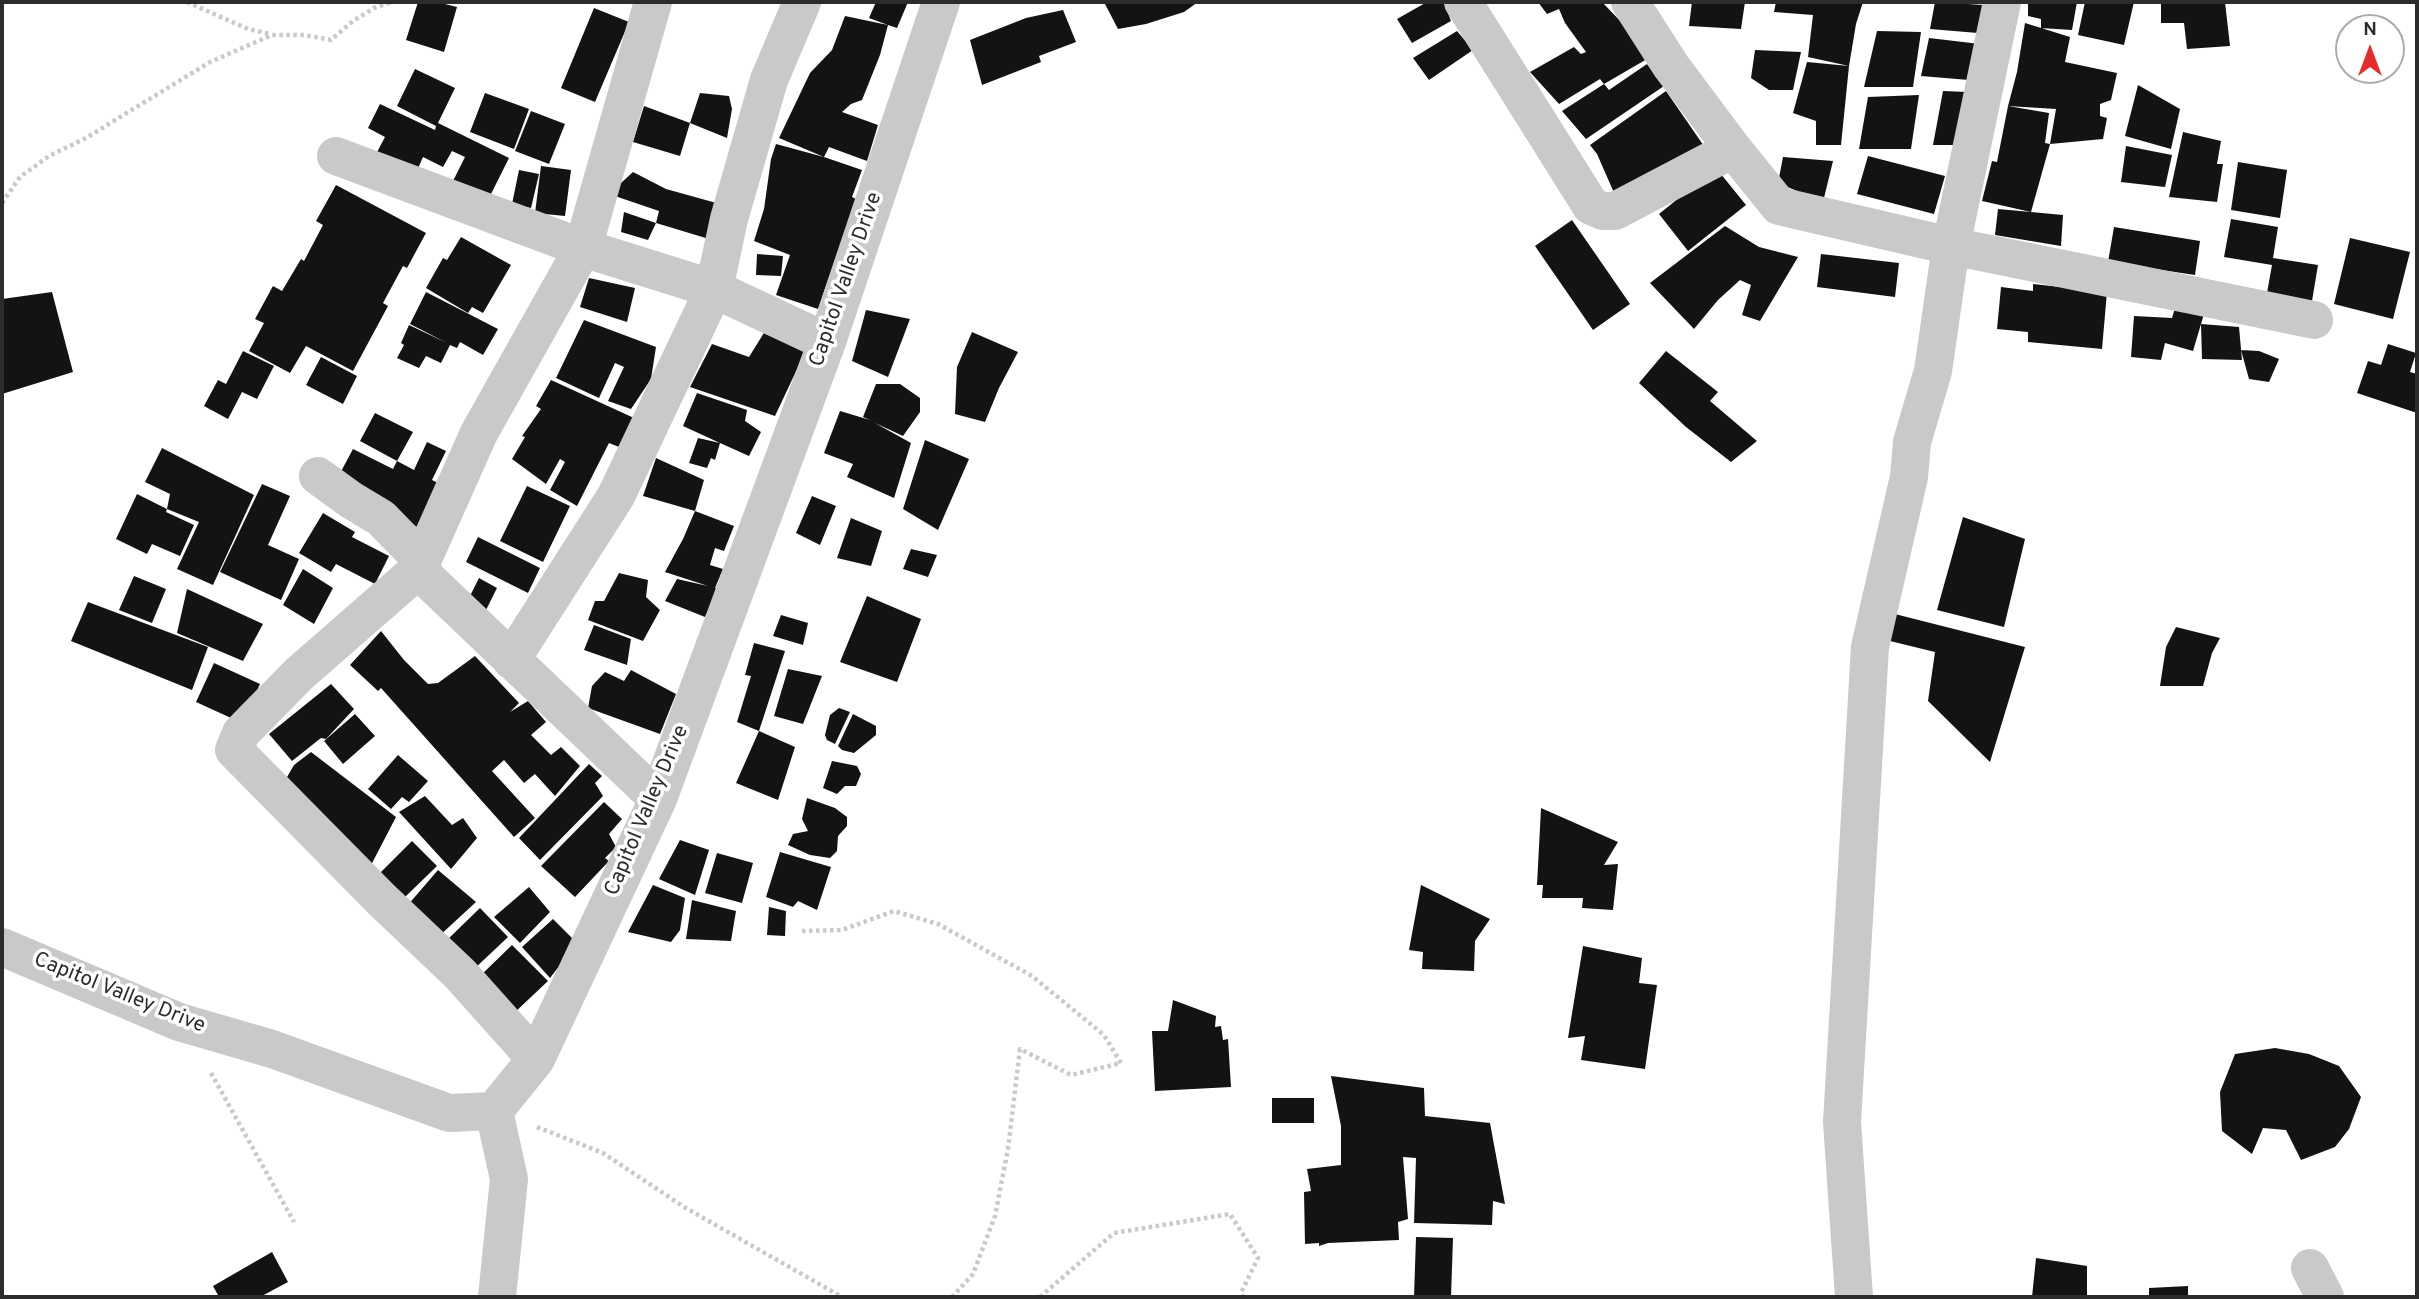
<!DOCTYPE html>
<html>
<head>
<meta charset="utf-8">
<style>
  body { margin:0 }
  #map { position:relative; width:2419px; height:1299px; overflow:hidden; background:#fff; font-family:Overpass,sans-serif }
  canvas { display:block }
  .frame { position:absolute; inset:0; border:4px solid #2c2c2c; pointer-events:none }
  .north { position:absolute; left:2335px; top:14px; width:70px; height:70px; box-sizing:border-box; background:#fff; border:2px solid #ababab; border-radius:50%; rotate:0deg; font-size:19px; font-weight:700; line-height:28px; text-align:center; color:#2c2c2c }
  .north::after { content:''; display:block; margin:auto; width:24px; height:32px; background:#e52c2c; clip-path:polygon(50% 0,100% 100%,50% 72%,0 100%) }
</style>
</head>
<body>
<div id="map">
<canvas width="2419" height="1299"></canvas>
<div class="frame"></div>
<div class="north">N</div>
</div>
<script>
const context = document.querySelector('canvas').getContext('2d');
context.lineJoin = 'round';
function fillPath(path, color) { context.fillStyle = color; context.fill(path, 'evenodd'); }
const toPath = rows => new Path2D(rows.map(r => 'M' + r).join(''));
function strokePath(path, color, width, dash) { context.strokeStyle = color; context.lineWidth = width; context.lineCap = dash ? 'butt' : 'round'; context.setLineDash(dash || []); context.stroke(path); }
function drawText(font, color, halo, rows, align = 'center') {
  context.font = font + ' Overpass,sans-serif'; context.lineWidth = 7; context.setLineDash([]); context.textBaseline = 'middle'; context.strokeStyle = halo; context.fillStyle = color; for (const [text, x, y, turn = 0] of rows) {
    context.save(); context.translate(x, y); context.rotate((+turn || 0) * Math.PI / 180); context.textAlign = isNaN(turn) ? turn : align; if (halo) context.strokeText(text, 0, 0); context.fillText(text, 0, 0); context.restore();
  }
}
fillPath(toPath([
  [418,2,437,2,457,7,444,52,406,40],
  [876,2,908,2,897,28,888,25,880,55,862,100,851,104,842,112,878,125,867,161,829,147,824,157,862,170,852,197,856,199,818,309,776,295,790,255,754,241,764,209,771,159,776,144,824,157,779,138,810,73,832,50,845,16,888,25,869,18],
  [1104,2,1198,2,1184,12,1146,24,1118,29],
  [1427,2,1444,2,1451,21,1412,43,1397,19],
  [1538,2,1602,2,1626,27,1647,59,1604,84,1600,79,1559,104,1530,72,1574,47,1581,54,1586,52,1565,23,1559,9,1547,14],
  [1692,2,1745,2,1741,29,1689,26],
  [1776,2,1863,2,1856,24,1849,66,1808,57,1813,15,1774,12],
  [1935,2,1984,5,1978,33,1930,29],
  [2028,2,2077,2,2072,30,2041,28,2041,19,2028,16],
  [2085,2,2134,2,2124,45,2078,35],
  [2176,2,2225,2,2230,46,2187,49,2184,23,2161,23,2161,4],
  [594,8,629,22,595,102,561,88],
  [1063,10,1076,42,1039,56,1041,62,982,85,970,40,1026,18],
  [2025,23,2070,37,2065,62,2117,73,2111,100,2100,104,2100,116,2107,118,2103,139,2050,144,2056,109,2008,106,2017,72],
  [1457,31,1473,50,1429,80,1413,58],
  [1877,31,1921,32,1913,87,1864,87],
  [1929,38,1980,44,1969,80,1921,76],
  [1755,50,1801,52,1793,90,1769,90,1751,78],
  [1807,62,1849,66,1841,145,1816,145,1816,121,1793,113],
  [1647,64,1664,86,1586,139,1562,111,1604,84,1609,90],
  [415,69,455,88,438,123,509,158,488,200,452,183,465,157,452,151,443,167,423,157,416,173,376,154,385,137,368,128,380,104,435,130,436,126,397,106],
  [2138,85,2180,109,2171,149,2125,136],
  [1666,91,1706,149,1615,195,1597,154,1590,145],
  [1943,91,1968,92,1957,145,1933,145],
  [485,93,529,109,514,149,470,132],
  [700,93,729,96,732,109,727,138,690,123,680,156,633,142,644,106,690,123],
  [1919,95,1911,149,1859,149,1868,97],
  [2008,106,2049,113,2045,143,2050,144,2031,212,2063,215,2061,246,1995,235,1998,209,2031,212,1982,201,1992,161,1997,162],
  [531,111,565,124,549,164,515,151],
  [2183,132,2221,141,2217,164,2223,164,2217,202,2169,197],
  [2126,146,2172,155,2165,187,2121,182],
  [1868,156,1945,176,1934,214,1857,194],
  [1783,157,1833,161,1823,202,1778,183],
  [2238,162,2287,170,2280,218,2231,210],
  [541,166,571,170,565,216,535,213],
  [1716,168,1746,205,1688,251,1659,214],
  [519,170,539,174,531,208,512,204],
  [633,172,666,189,720,204,709,239,656,223,648,240,621,232,624,212,656,223,659,211,609,194],
  [336,185,426,233,407,268,403,266,383,303,388,306,353,371,306,346,290,373,249,351,264,323,255,319,273,286,282,291,301,259,304,261,323,225,316,221],
  [2231,219,2278,227,2273,258,2318,265,2312,301,2267,293,2272,265,2224,257],
  [1572,220,1630,304,1593,330,1535,246],
  [1725,226,1759,247,1798,257,1760,321,1742,315,1751,285,1740,280,1718,300,1694,329,1650,283],
  [2114,227,2200,241,2195,275,2108,262],
  [461,237,511,265,483,313,472,307,468,313,426,288,443,258,447,260],
  [2350,238,2410,252,2393,319,2334,304],
  [757,254,783,256,781,276,756,275],
  [1821,254,1899,263,1895,297,1817,287],
  [589,278,635,288,627,322,580,307],
  [2033,284,2107,292,2102,349,2028,342,2028,332,1997,329,2001,287,2033,291],
  [52,292,73,372,2,394,2,299],
  [426,292,498,329,483,355,460,342,457,348,450,345,441,363,426,356,419,368,397,358,404,345,401,343,409,325,447,343,410,324],
  [2175,308,2204,314,2201,324,2239,327,2242,360,2202,359,2201,324,2193,351,2165,343,2161,360,2131,357,2134,316,2172,318],
  [866,310,910,319,888,377,852,361],
  [584,320,656,347,651,379,631,409,608,401,624,367,615,363,599,398,556,378],
  [767,328,807,348,775,416,690,387,712,344,749,357],
  [972,332,1018,352,999,388,985,422,955,414,957,367],
  [2388,344,2416,353,2410,372,2417,374,2417,413,2357,393,2368,361,2381,365],
  [2241,350,2259,351,2279,359,2269,382,2249,379],
  [243,351,274,366,257,399,242,392,228,419,204,406,218,380,226,384],
  [1666,351,1718,392,1710,401,1757,441,1731,462,1686,427,1639,383],
  [321,357,357,376,343,404,306,385],
  [551,380,634,418,619,447,609,443,577,506,550,490,565,462,560,459,546,484,512,459,525,437,522,436,541,409,536,406],
  [876,384,900,384,920,398,920,412,903,436,875,423,911,443,894,498,847,477,853,464,824,453,840,411,870,420,863,417],
  [697,393,747,410,745,421,761,432,749,456,720,443,715,460,711,458,707,468,689,463,698,438,720,443,683,426],
  [375,413,413,432,397,461,360,441],
  [925,440,969,459,938,530,903,509],
  [427,442,446,451,432,480,442,485,419,528,374,504,338,477,353,449,393,469,397,461,414,470],
  [162,448,254,495,213,585,177,569,199,522,167,509,170,494,145,482],
  [656,458,704,480,695,511,734,526,724,551,715,548,710,565,723,569,715,588,719,588,705,617,665,601,677,579,708,586,665,572,683,539,695,511,643,496],
  [262,484,290,496,268,545,299,559,281,600,220,572],
  [527,486,570,506,543,562,500,541],
  [137,494,167,509,166,512,194,525,180,556,152,544,147,554,116,539],
  [812,496,836,506,820,545,796,533],
  [323,513,355,532,352,537,389,556,375,584,336,564,331,572,299,553],
  [1963,517,2025,539,2004,627,1937,610],
  [851,518,882,531,871,566,837,558],
  [478,537,540,568,528,593,466,562],
  [911,549,937,555,928,577,903,569],
  [303,569,333,588,314,624,283,605],
  [619,573,648,580,646,597,660,610,643,641,588,620,595,601,604,601],
  [134,576,166,589,152,623,119,610],
  [479,578,497,588,485,612,467,602],
  [187,589,263,624,243,661,177,633],
  [867,596,921,619,897,682,840,662],
  [88,602,208,647,192,690,71,641],
  [1891,613,2025,647,1990,762,1928,701,1935,652,1890,641],
  [781,615,808,623,803,645,773,636],
  [594,625,631,639,627,665,584,650],
  [2176,627,2220,638,2212,653,2203,686,2160,686,2166,647],
  [381,631,404,660,428,684,438,683,475,656,519,703,510,712,528,701,546,722,531,735,551,755,561,747,580,766,555,796,535,774,524,783,504,760,492,771,535,818,514,837,381,688,378,691,350,665],
  [754,643,785,651,759,731,737,722,751,676,745,675],
  [214,663,260,684,242,723,196,702],
  [788,669,822,676,803,724,774,716],
  [631,670,676,694,660,734,588,708,592,686,605,672,624,681],
  [331,684,354,709,326,739,321,738,292,761,269,734],
  [839,708,850,712,835,744,827,740,825,735,830,715],
  [355,714,375,736,343,764,324,741],
  [853,714,876,726,876,735,854,753,842,750,838,746],
  [759,731,795,747,778,800,736,783],
  [311,752,396,817,370,867,283,784,294,765],
  [398,755,428,781,409,802,402,797,391,809,368,789],
  [832,761,857,766,861,774,856,786,845,786,837,794,823,788],
  [589,764,602,776,595,783,603,796,540,860,519,838],
  [425,796,452,825,463,818,477,838,451,869,399,812],
  [807,798,835,808,847,817,847,826,838,836,837,851,830,858,810,855,788,845,793,834,808,831,802,819],
  [604,802,622,819,609,834,616,847,605,858,609,861,575,897,541,866],
  [1541,808,1618,842,1604,865,1618,864,1613,910,1582,908,1583,898,1542,898,1543,885,1537,885],
  [680,840,709,850,695,895,659,879],
  [412,841,437,866,404,898,379,874],
  [780,852,831,867,817,910,798,901,793,907,766,897],
  [717,853,753,863,742,903,705,893],
  [438,870,476,902,437,938,407,906],
  [653,885,685,898,680,930,671,942,628,932],
  [1421,885,1490,919,1475,941,1474,971,1422,969,1423,952,1409,950],
  [529,887,550,912,520,943,494,917],
  [692,900,736,911,731,941,686,939],
  [769,907,786,911,785,936,767,935],
  [480,908,508,937,472,971,445,942],
  [553,919,577,943,550,978,522,947],
  [512,945,548,981,513,1014,478,978],
  [1583,946,1642,958,1639,983,1657,985,1645,1069,1581,1060,1585,1036,1568,1038],
  [1173,1000,1216,1016,1215,1027,1221,1026,1223,1040,1228,1039,1231,1087,1155,1091,1152,1031,1168,1031],
  [2275,1048,2309,1054,2339,1066,2361,1097,2349,1129,2335,1147,2301,1160,2286,1130,2263,1128,2252,1154,2222,1131,2220,1092,2235,1054],
  [1331,1076,1424,1088,1425,1116,1490,1123,1505,1204,1493,1201,1492,1225,1414,1223,1416,1158,1403,1157,1408,1219,1398,1222,1399,1240,1328,1243,1319,1246,1319,1243,1305,1244,1304,1192,1311,1191,1307,1169,1341,1165,1341,1126],
  [1272,1098,1314,1098,1314,1123,1272,1123],
  [1416,1237,1453,1238,1451,1297,1414,1297],
  [272,1252,288,1282,260,1297,219,1297,213,1286],
  [2036,1258,2087,1266,2087,1297,2032,1297],
  [2188,1286,2188,1297,2149,1297,2149,1288]
]), '#131313');
strokePath(toPath([
  [187,2,248,29,271,34],
  [2,203,20,177,49,156,86,138,210,62,272,35,304,35,331,40,353,21,374,8,392,2],
  [802,931,842,930,894,911,938,924,1032,976,1104,1035,1121,1063,1071,1075,1020,1049,1008,1149,995,1216,973,1274,952,1297],
  [211,1073,294,1222],
  [537,1127,603,1153,684,1207,842,1297],
  [1040,1297,1114,1233,1230,1214,1258,1258,1241,1293,1243,1297]
]), '#c9c9c9', 4.5, [3.5, 3.5]);
strokePath(toPath([
  [1463,2,1591,206,1603,211,1615,211,1733,149],
  [1630,2,1671,66,1733,149,1779,206,1951,246,2314,320],
  [336,156,583,248,714,289,827,342],
  [318,476,351,500,381,518,423,561],
  [418,570,658,799],
  [511,660,616,496,714,289,729,219,769,80,802,2],
  [2,947,179,1022,272,1049,449,1113,494,1111,536,1059,658,799,827,342,941,2],
  [536,1059,460,974,382,900,234,750,241,733,299,674,418,570,479,433,583,248,653,2],
  [494,1111,509,1179,497,1297],
  [2310,1268,2325,1297],
  [1854,1297,1842,1122,1870,647,1909,477,1912,442,1933,371,1951,246,2002,2]
]), '#c9c9c9', 38);
drawText('21px', '#2c2c2c', '#fff', [
  ["Capitol Valley Drive",847,280,-71],
  ["Capitol Valley Drive",648,811,-67],
  ["Capitol Valley Drive",119,994,22]
]);
</script>
</body>
</html>
